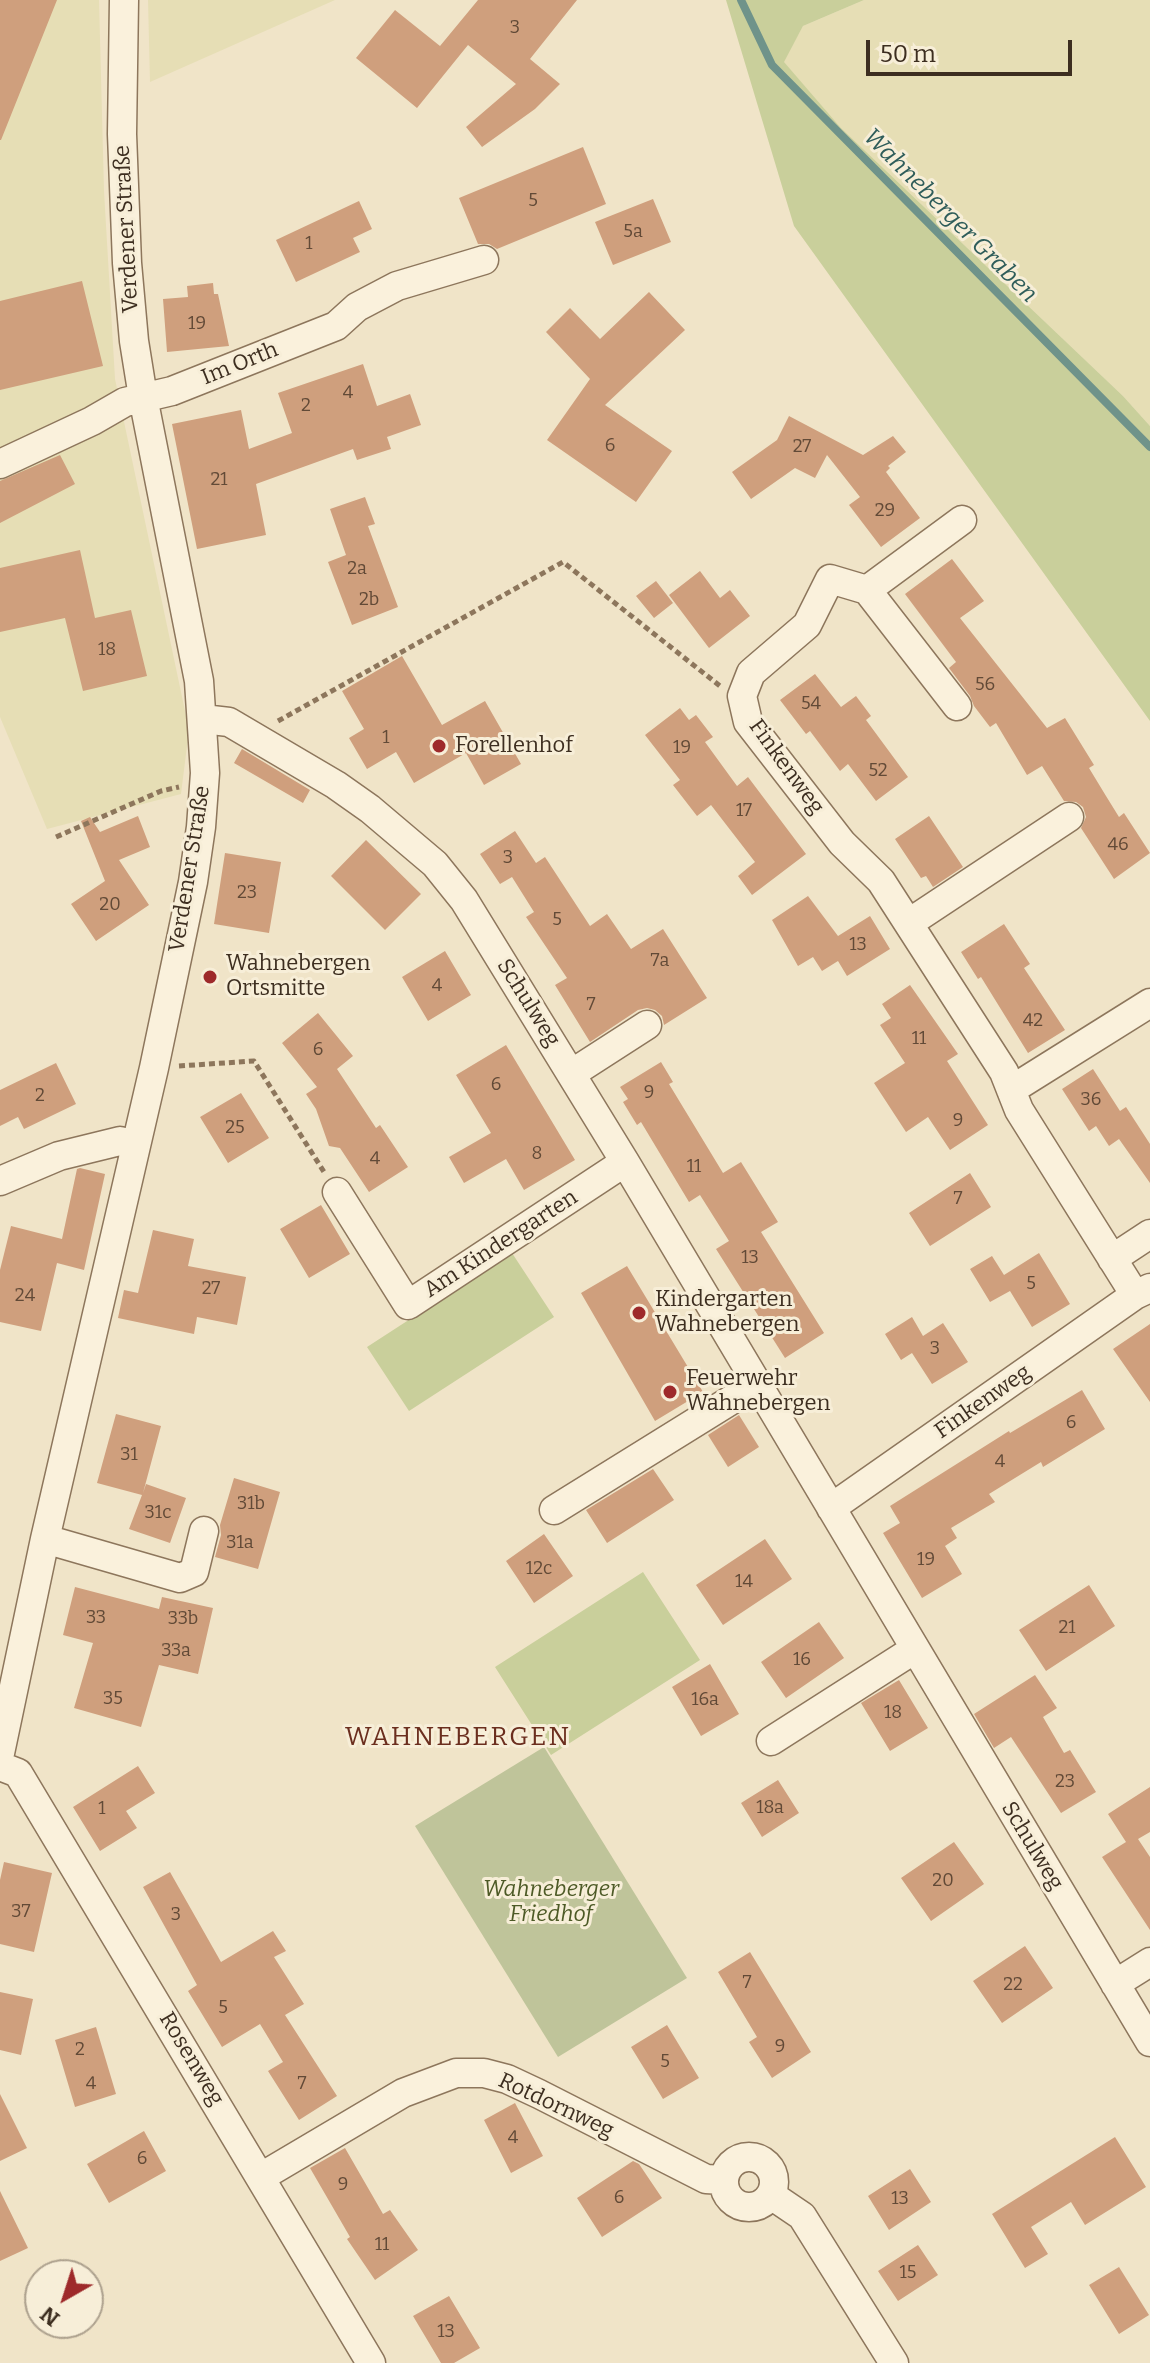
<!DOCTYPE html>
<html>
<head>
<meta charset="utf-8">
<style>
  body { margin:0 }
  #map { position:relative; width:1150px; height:2363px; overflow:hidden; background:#f0e4c8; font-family:Bitter,serif }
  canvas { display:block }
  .north { position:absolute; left:24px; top:2259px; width:80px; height:80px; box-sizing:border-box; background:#f7eed8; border:2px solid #ada18e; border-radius:50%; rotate:219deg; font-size:22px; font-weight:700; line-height:32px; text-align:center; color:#3d2e20 }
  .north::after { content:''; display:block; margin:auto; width:28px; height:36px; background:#9e2a2b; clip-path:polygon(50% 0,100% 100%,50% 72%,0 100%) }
  .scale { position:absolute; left:866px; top:40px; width:206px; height:36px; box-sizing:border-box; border:4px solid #3d2e20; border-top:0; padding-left:10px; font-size:24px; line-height:28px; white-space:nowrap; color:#3d2e20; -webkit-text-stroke:6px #f7eed8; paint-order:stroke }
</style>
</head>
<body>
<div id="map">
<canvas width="1150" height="2363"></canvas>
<div class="north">N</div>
<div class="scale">50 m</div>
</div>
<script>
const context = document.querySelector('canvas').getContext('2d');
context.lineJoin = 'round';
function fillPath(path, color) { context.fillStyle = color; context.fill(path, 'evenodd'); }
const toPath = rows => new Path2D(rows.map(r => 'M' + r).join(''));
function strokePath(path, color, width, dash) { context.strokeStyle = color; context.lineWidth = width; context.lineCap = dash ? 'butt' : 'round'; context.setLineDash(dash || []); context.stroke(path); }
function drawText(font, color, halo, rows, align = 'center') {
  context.font = font + ' Bitter,serif'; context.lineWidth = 6; context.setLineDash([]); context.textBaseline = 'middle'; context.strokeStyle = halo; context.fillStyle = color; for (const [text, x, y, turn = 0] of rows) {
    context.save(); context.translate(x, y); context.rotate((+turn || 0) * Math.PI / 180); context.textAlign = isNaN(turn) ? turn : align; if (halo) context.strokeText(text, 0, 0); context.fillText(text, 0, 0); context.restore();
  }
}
fillPath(toPath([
  [0,0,99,0,104,191,115,379,189,730,181,794,47,829,0,717],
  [148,0,335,0,150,82],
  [864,0,1150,0,1150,426,1123,396,841,128,783,62,803,26]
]), '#e6deb5');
fillPath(toPath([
  [726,0,864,0,803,26,784,62,841,128,1123,396,1150,426,1150,721,794,226],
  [512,1253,554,1317,409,1411,367,1347],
  [643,1572,700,1660,551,1755,495,1667]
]), '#c9cf9b');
fillPath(toPath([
  [544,1747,687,1978,558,2057,415,1826]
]), '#bfc49a');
strokePath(toPath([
  [741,0,772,65,1150,447]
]), '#6f938a', 8);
fillPath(toPath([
  [0,0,57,0,1,140,0,140],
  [478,0,577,0,530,59,560,84,535,109,482,147,466,127,516,84,468,45,417,108,356,58,395,10,440,46],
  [583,147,606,204,497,249,489,244,478,244,459,198],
  [653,199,671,242,613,265,595,222],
  [359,201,372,229,353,238,360,252,296,282,276,240],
  [82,281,103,366,0,390,0,301],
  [213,283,214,294,218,294,229,346,167,352,163,299,188,297,187,286],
  [649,292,685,330,605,405,672,451,636,502,547,440,590,379,546,332,570,308,600,339],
  [363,364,377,406,410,394,421,425,387,437,391,449,357,460,353,449,256,484,266,535,197,549,172,424,241,410,249,449,292,433,278,393],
  [789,416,863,455,893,436,906,452,888,466,890,468,886,472,920,518,881,547,849,505,860,497,827,455,815,478,795,468,751,499,732,472,777,440],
  [60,455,75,484,0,523,0,481],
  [365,497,375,524,368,526,398,607,352,625,328,562,346,555,330,509],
  [80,550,95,618,131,610,147,676,83,691,65,618,0,632,0,568],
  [952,559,984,601,960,618,1047,728,1065,718,1094,765,1089,768,1106,796,1119,817,1124,813,1150,853,1114,879,1081,828,1086,817,1083,807,1076,802,1064,801,1042,766,1027,775,996,723,990,727,974,706,970,696,949,668,956,662,905,594],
  [700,571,720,598,730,590,750,616,709,648,669,595],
  [656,581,673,603,654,618,636,596],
  [402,656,442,725,485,701,521,764,484,785,466,753,414,783,396,752,367,769,349,738,364,729,342,691],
  [815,674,841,707,856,696,871,716,866,720,908,777,876,801,848,764,840,771,810,731,806,734,780,700],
  [680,708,689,720,696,715,713,737,705,742,737,786,748,777,806,854,752,895,738,876,755,862,711,805,697,816,673,785,680,780,645,735],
  [242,749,310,790,303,803,234,763],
  [138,816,150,847,119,860,149,905,96,941,71,904,105,881,81,821,90,817,100,832],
  [929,816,963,867,933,887,926,876,921,878,895,839],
  [515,831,536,863,545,857,590,926,607,914,631,949,663,929,707,998,664,1025,662,1016,655,1010,647,1008,638,1010,590,1042,555,985,567,978,526,917,534,912,512,877,500,884,480,854],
  [366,840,421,894,385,930,331,876],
  [225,853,281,862,269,933,214,924],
  [808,896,838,936,870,916,890,949,847,976,838,961,822,971,813,957,798,966,772,920],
  [1004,924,1030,964,1024,968,1065,1030,1028,1053,981,977,978,979,961,952],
  [445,951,471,995,428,1021,402,977],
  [910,985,958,1054,947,1061,988,1125,950,1150,928,1117,906,1132,874,1083,905,1063,880,1025,891,1018,882,1004],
  [318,1013,353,1056,337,1069,376,1128,380,1125,408,1167,369,1192,340,1148,329,1146,316,1109,306,1094,317,1087,282,1043],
  [506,1045,575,1160,524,1190,506,1159,464,1183,449,1157,491,1133,456,1075],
  [661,1062,673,1082,669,1084,723,1173,741,1162,778,1222,761,1232,824,1333,785,1358,716,1249,729,1241,700,1195,689,1202,641,1122,637,1125,623,1102,628,1099,620,1087],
  [56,1063,76,1104,24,1129,18,1117,0,1126,0,1090],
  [1093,1069,1120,1111,1126,1107,1150,1144,1150,1183,1119,1139,1109,1146,1096,1126,1089,1131,1062,1089],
  [241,1093,269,1138,228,1163,200,1117],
  [80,1168,105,1174,84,1270,57,1263,41,1331,0,1322,0,1270,11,1226,62,1239,77,1169],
  [970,1173,991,1207,930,1246,909,1213],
  [321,1205,350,1254,309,1278,280,1229],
  [153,1230,194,1239,188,1266,246,1277,237,1325,197,1317,194,1334,118,1318,124,1290,138,1293],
  [1039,1253,1070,1304,1032,1327,1010,1291,990,1302,970,1269,992,1256,1004,1275],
  [627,1266,703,1392,655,1421,581,1293],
  [912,1317,923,1336,943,1323,968,1362,932,1384,912,1353,901,1360,885,1334],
  [1150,1324,1150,1402,1113,1349],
  [1082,1390,1105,1429,1043,1467,1041,1462,989,1494,995,1502,951,1528,957,1538,945,1546,962,1574,922,1598,883,1533,900,1523,890,1506,1009,1431,1010,1433],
  [116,1414,161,1426,143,1493,146,1484,186,1498,170,1543,129,1529,142,1495,97,1483],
  [739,1415,759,1447,728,1467,708,1435],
  [653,1469,674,1500,607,1543,586,1510],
  [234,1478,280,1492,258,1569,215,1557,221,1535,220,1525],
  [544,1534,573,1576,534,1603,506,1561],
  [765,1539,792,1579,723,1625,696,1585],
  [1089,1585,1115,1626,1046,1671,1019,1630],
  [75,1587,159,1609,162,1597,213,1608,198,1674,159,1665,141,1727,74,1708,93,1643,63,1635],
  [819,1622,844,1658,786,1698,761,1662],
  [710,1664,739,1714,701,1736,672,1687],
  [1035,1675,1057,1708,1043,1717,1064,1753,1070,1750,1096,1792,1061,1813,1011,1737,994,1748,974,1714],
  [899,1680,928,1728,890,1751,861,1703],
  [138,1766,155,1793,126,1811,137,1828,100,1851,73,1807],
  [778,1780,799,1813,762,1837,741,1803],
  [1150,1787,1150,1832,1138,1839,1150,1857,1150,1930,1102,1857,1126,1842,1108,1814],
  [954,1842,984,1884,931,1921,901,1878],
  [4,1862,52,1873,34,1952,0,1944,0,1880],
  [170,1872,221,1962,273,1931,286,1951,274,1957,304,2004,285,2015,337,2096,299,2120,268,2071,283,2062,260,2024,222,2047,188,1991,197,1985,143,1887],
  [1025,1946,1053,1988,1002,2023,973,1981],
  [750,1952,811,2052,772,2078,749,2042,757,2037,718,1972],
  [0,1992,33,1999,21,2055,0,2050],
  [667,2025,699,2078,663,2099,631,2047],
  [96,2027,116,2094,75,2107,55,2040],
  [0,2094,27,2148,0,2161],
  [515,2103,543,2156,511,2173,484,2120],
  [144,2131,166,2171,109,2203,87,2164],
  [1115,2137,1146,2187,1085,2225,1071,2202,1031,2227,1048,2254,1025,2268,992,2214],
  [345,2148,383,2214,390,2210,418,2250,375,2280,347,2239,350,2237,310,2168],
  [633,2161,639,2164,662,2198,602,2237,577,2198],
  [910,2169,931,2202,889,2230,868,2196],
  [0,2191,28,2248,0,2261],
  [918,2245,938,2275,898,2301,878,2271],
  [1119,2267,1149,2315,1119,2334,1089,2285],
  [449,2296,480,2348,454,2363,441,2363,413,2316]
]), '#cf9f7d');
const minor = toPath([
  [0,464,92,421,125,402,172,391,336,326,357,307,397,286,484,260],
  [962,520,867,590,830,579,807,625,751,673,742,696,748,722,842,843,881,881,1004,1072,1019,1110,1135,1295],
  [867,590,957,706],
  [203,719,229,722,336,785,370,809,435,864,464,900,625,1162,1150,2042],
  [909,923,1069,817],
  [571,1074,647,1025],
  [1011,1090,1150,1003],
  [0,1181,59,1156,120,1141,136,1145],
  [337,1192,408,1305,625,1162],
  [1112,1259,1150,1234],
  [831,1508,1135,1295,1150,1288],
  [554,1510,757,1384],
  [45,1539,180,1578,194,1572,204,1531],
  [771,1741,915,1649],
  [0,1753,45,1539,154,1068,193,882,201,827,205,773,199,681,143,397,134,341,127,263,122,134,124,0],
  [0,1766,18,1773,371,2363],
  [1115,1984,1150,1962],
  '724 2182a25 25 0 1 1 50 0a25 25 0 1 1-50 0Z',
  [261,2177,403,2093,456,2073,484,2073,507,2079,539,2094,706,2179,723,2180],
  [771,2195,802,2216,894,2363]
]);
strokePath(minor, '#8d765c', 31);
strokePath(toPath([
  [278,721,563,562,720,686],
  [56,837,161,791,179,787],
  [179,1066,254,1061,324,1172]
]), '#8d765c', 5, [6, 4]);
strokePath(minor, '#faf1dc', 28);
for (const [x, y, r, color] of [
  [439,746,8,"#9e2a2b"],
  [210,977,8,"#9e2a2b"],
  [639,1313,8,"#9e2a2b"],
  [670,1392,8,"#9e2a2b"]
]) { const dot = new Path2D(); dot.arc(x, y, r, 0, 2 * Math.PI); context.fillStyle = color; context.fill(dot); strokePath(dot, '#f7eed8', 3); }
drawText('18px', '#624a37', null, [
  ["3",515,28],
  ["5",533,201],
  ["5a",633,232],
  ["1",309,244],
  ["19",197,324],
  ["4",348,393],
  ["2",306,406],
  ["6",610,446],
  ["27",802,447],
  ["21",219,480],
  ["29",885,511],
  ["2a",357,569],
  ["2b",369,600],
  ["18",107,650],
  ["56",985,685],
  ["54",811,704],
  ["1",386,738],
  ["19",682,748],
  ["52",878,771],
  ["17",744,811],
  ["46",1118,845],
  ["3",508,858],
  ["23",247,893],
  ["20",110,905],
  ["5",557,920],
  ["13",858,945],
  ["7a",660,961],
  ["4",437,986],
  ["7",591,1005],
  ["42",1033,1021],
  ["11",919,1039],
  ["6",318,1050],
  ["6",496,1085],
  ["9",649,1093],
  ["2",40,1096],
  ["36",1091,1100],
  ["9",958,1121],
  ["25",235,1128],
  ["8",537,1154],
  ["4",375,1159],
  ["11",694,1167],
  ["7",958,1199],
  ["13",750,1258],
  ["5",1031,1284],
  ["27",211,1289],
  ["24",25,1296],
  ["3",935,1349],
  ["6",1071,1423],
  ["31",129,1455],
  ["4",1000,1462],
  ["31b",251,1504],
  ["31c",158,1513],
  ["31a",240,1543],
  ["19",926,1560],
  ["12c",539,1569],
  ["14",744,1582],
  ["33",96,1618],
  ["33b",183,1619],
  ["21",1067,1628],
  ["33a",176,1651],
  ["16",802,1660],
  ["35",113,1699],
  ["16a",705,1700],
  ["18",893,1713],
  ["23",1065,1782],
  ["18a",770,1808],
  ["1",102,1809],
  ["20",943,1881],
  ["37",21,1912],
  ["3",176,1915],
  ["7",747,1983],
  ["22",1013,1985],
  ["5",223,2008],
  ["9",780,2047],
  ["2",80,2050],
  ["5",665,2062],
  ["4",91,2084],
  ["7",302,2084],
  ["4",513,2138],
  ["6",142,2159],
  ["9",343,2185],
  ["6",619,2198],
  ["13",900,2199],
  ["11",382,2245],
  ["15",908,2273],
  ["13",446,2332]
]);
drawText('22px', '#3d2e20', '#f7eed8', [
  ["Verdener Straße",127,229,-93],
  ["Im Orth",240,364,-22],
  ["Finkenweg",786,767,54],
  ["Verdener Straße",190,869,-81],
  ["Schulweg",528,1003,58],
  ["Am Kindergarten",501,1244,-33],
  ["Finkenweg",983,1402,-35],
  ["Schulweg",1032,1846,59],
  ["Rosenweg",191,2059,59],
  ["Rotdornweg",556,2106,25]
]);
drawText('22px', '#3d2e20', '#f7eed8', [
  ["Forellenhof",455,746],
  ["Wahnebergen",226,964],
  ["Ortsmitte",226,989],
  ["Kindergarten",655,1300],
  ["Wahnebergen",655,1325],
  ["Feuerwehr",686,1379],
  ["Wahnebergen",686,1404]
], 'left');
drawText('italic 22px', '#4d5a26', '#f7eed8', [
  ["Wahneberger",551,1890],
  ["Friedhof",551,1915]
]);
drawText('italic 24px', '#2f5d5a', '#f7eed8', [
  ["Wahneberger Graben",950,216,45]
]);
context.letterSpacing = '2px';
drawText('26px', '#6b2e1e', '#f7eed8', [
  ["WAHNEBERGEN",458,1738]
]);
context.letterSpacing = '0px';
</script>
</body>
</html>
